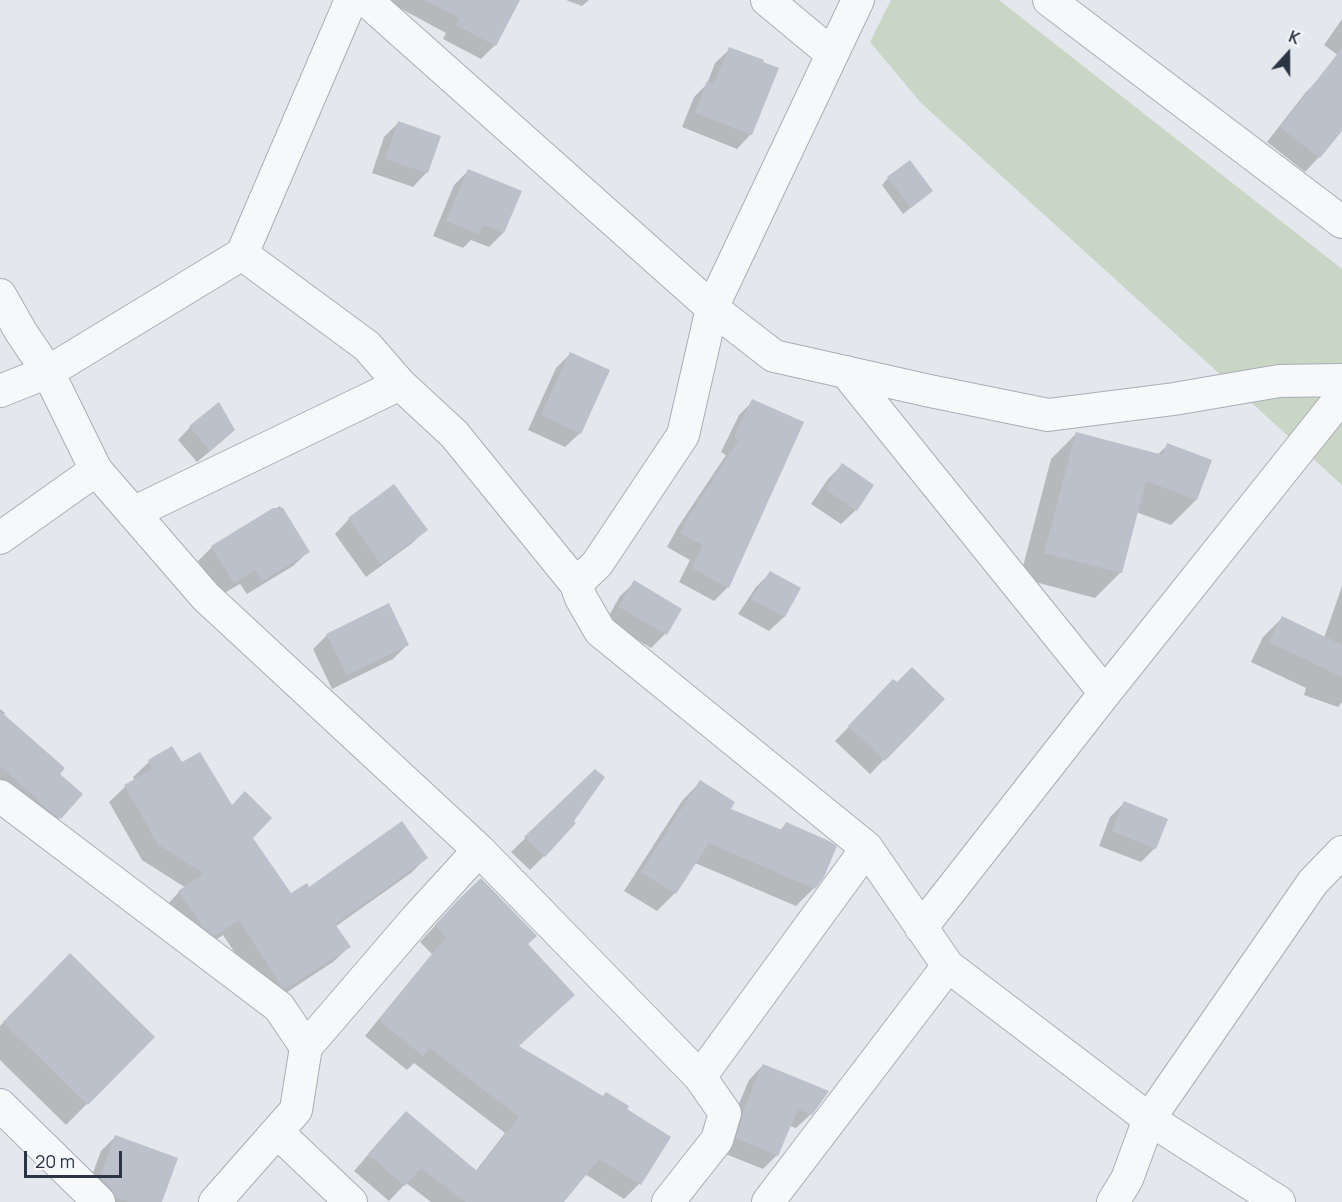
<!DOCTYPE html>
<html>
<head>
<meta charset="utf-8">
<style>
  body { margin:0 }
  #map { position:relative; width:1342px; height:1202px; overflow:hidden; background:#e4e7ec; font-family:Manrope,sans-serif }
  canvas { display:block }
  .north { position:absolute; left:1258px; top:24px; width:60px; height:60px; -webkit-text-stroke:4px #f4f6f9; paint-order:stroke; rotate:21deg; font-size:16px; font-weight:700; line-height:24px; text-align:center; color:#2b3445 }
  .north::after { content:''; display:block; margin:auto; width:21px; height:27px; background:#2b3445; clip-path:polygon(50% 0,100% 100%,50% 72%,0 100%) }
  .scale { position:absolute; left:24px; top:1151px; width:98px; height:27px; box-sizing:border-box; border:3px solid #2b3445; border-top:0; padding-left:8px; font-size:18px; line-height:21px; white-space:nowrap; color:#2b3445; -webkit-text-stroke:4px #f4f6f9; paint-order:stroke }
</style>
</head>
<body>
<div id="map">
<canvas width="1342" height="1202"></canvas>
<div class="north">K</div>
<div class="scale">20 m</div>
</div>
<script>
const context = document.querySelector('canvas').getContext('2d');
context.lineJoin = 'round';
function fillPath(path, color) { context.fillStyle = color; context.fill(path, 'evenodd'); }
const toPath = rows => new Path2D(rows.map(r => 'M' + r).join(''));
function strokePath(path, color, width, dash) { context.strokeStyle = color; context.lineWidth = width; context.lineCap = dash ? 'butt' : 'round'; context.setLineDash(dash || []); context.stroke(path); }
fillPath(toPath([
  [891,0,999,0,1342,269,1342,485,921,103,870,42]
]), '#c9d6c5');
fillPath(toPath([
  [385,0,518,0,495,45,481,59,443,39,446,33],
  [566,0,589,0,582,6],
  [1342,19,1342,58,1324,45],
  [730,49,751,134,737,149,682,127,694,97,707,84,715,63],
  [1321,77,1342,94,1342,128,1319,157,1305,172,1267,142,1306,92],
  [398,123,427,172,413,187,372,173,384,137],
  [468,171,503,233,489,247,471,240,463,248,433,236,454,185],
  [888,178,931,191,903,214,882,185],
  [570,354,580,433,565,447,528,430,556,368],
  [753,401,728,587,714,601,679,582,690,560,667,547,678,527,726,455,721,452,739,415],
  [190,427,234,430,221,442,197,462,178,440],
  [1076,434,1157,455,1168,445,1210,460,1196,500,1171,525,1136,512,1121,572,1095,598,1020,578,1051,459],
  [842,465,856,510,841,524,811,504,828,479],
  [394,486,426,530,411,544,366,577,335,534,349,519],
  [280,506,308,552,293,566,247,594,240,584,219,596,198,561,212,547],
  [770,573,799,588,784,617,769,631,738,614,756,587],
  [635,582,665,634,651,648,606,621,620,596],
  [1342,586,1342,702,1338,707,1304,695,1306,688,1251,662,1263,637,1282,618,1324,638],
  [327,635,407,645,393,659,332,689,313,649],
  [894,681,943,699,870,774,835,741],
  [0,709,5,713,3,715,58,774,81,795,47,831,0,789],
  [172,748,182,764,251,837,290,895,426,858,411,873,335,927,349,947,333,962,269,1004,223,935,199,951,164,908,179,892,186,888,142,860,109,802,125,787,135,781,133,777,149,762],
  [595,771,572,822,544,856,530,870,511,852],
  [700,782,729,810,779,831,786,824,814,888,796,906,695,863,675,893,657,911,624,891,682,801],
  [1124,803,1155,848,1141,862,1099,846,1110,817],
  [444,916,527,944,517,1047,625,1110,669,1137,639,1184,624,1199,585,1174,562,1202,431,1202,406,1183,389,1201,354,1171,391,1128,406,1113,475,1172,505,1133,414,1063,407,1070,365,1036,432,954,420,942],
  [70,955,153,1037,66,1125,0,1060,0,1026],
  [763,1065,811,1114,796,1128,790,1126,777,1155,763,1169,723,1153,729,1127,749,1080],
  [116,1136,161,1202,96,1202,86,1192,101,1151]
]), '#0003');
fillPath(toPath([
  [425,0,520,0,496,46,456,25,459,18],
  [729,47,764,60,763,62,779,68,752,135,695,113,707,81,714,84],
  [1342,48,1342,131,1320,158,1280,127],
  [398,121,441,136,428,173,385,159],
  [910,160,933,191,911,208,887,177],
  [468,169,522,191,504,233,483,225,479,234,446,221],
  [570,352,610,370,581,434,541,415],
  [752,399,804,422,729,588,692,568,703,545,680,533,691,513,739,440,734,438],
  [219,402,235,430,210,451,189,426],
  [1076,432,1163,455,1167,443,1212,460,1197,500,1146,481,1122,573,1044,553],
  [842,463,874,485,857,511,825,489],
  [394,484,428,530,381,564,348,518],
  [273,508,283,508,310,552,262,581,255,570,234,583,211,546],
  [770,571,801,588,785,617,751,599],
  [634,580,682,609,667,635,619,607],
  [389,603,409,645,347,675,326,634],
  [1282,616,1342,645,1342,677,1269,642],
  [912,667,945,699,885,761,848,726,893,679,897,682],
  [0,711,65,768,60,774,83,794,61,819,48,810,38,801,39,800,0,766],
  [172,746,182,762,200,752,232,805,245,791,272,818,253,838,291,893,307,883,309,887,402,821,428,858,335,924,351,947,285,989,282,987,239,920,215,936,203,927,178,891,204,874,158,844,124,785,152,769,148,760],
  [595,769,605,777,574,821,576,823,545,857,524,837],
  [700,780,735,802,731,809,782,830,786,822,829,841,837,846,824,877,815,889,709,843,676,894,641,872],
  [1124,801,1168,819,1156,849,1112,831],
  [481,878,537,936,528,944,575,995,519,1046,603,1096,606,1092,629,1106,627,1109,671,1137,641,1185,599,1159,564,1202,466,1202,421,1168,405,1186,368,1154,406,1111,477,1171,519,1117,430,1048,423,1056,379,1020,446,937,435,925,459,899],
  [70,953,155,1037,88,1105,3,1022],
  [763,1064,829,1091,812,1115,798,1109,778,1156,736,1138,742,1118,743,1111],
  [115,1135,178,1158,162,1202,129,1202,116,1197,112,1189,100,1177]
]), '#bbc0ca');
const street = toPath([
  [366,0,712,308,774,356,930,391,1048,415,1174,399,1279,381,1342,380],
  [767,0,832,54],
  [1049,0,1342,222],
  [242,254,367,346,400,384,454,434,576,584,581,598,600,631,867,848,948,966,1149,1119,1279,1202],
  [0,295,21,332,48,372,96,470,206,597,479,850,700,1077],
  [846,372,1105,693],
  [0,391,48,372,242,254,351,0],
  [133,513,400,384],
  [0,538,96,470],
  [576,584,597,564,683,435,712,308,858,0],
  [0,796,279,1007,306,1047,296,1110,215,1202],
  [921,928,1105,693,1342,396],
  [306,1047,416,919,479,850],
  [0,1105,99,1202],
  [277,1132,351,1202],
  [668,1202,717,1140,725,1113,700,1077,867,848],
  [768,1202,948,966],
  [1113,1202,1127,1179,1149,1119,1313,882,1342,852]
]);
strokePath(street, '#a9aeb7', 34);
strokePath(street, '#f7f8fa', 32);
</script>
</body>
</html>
